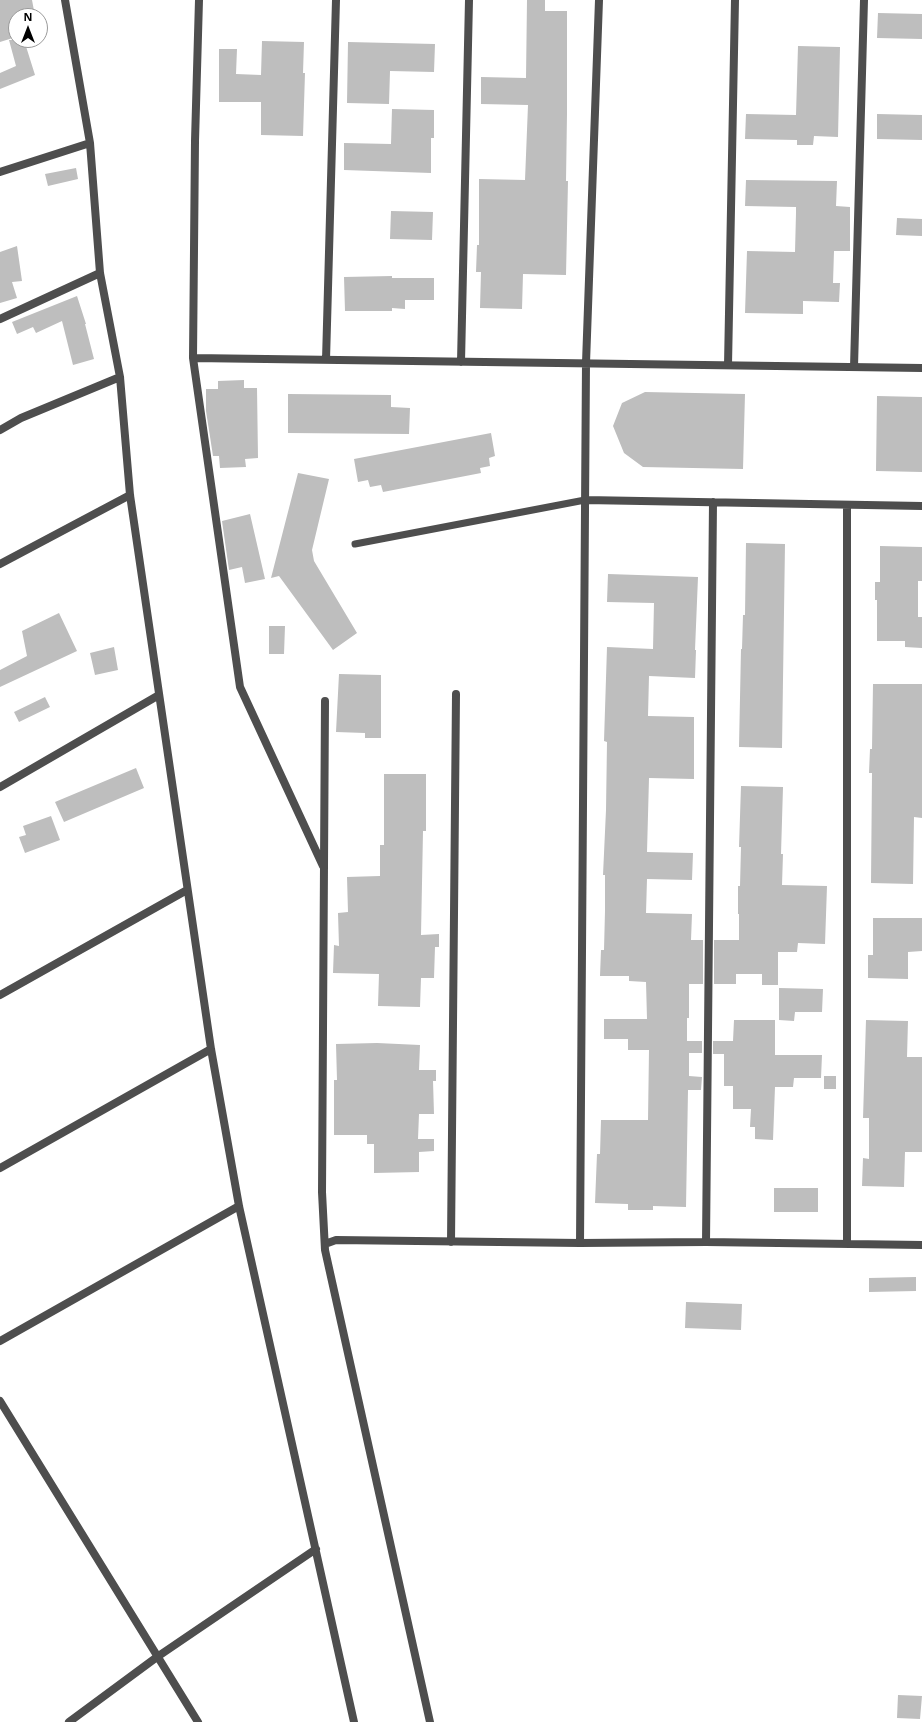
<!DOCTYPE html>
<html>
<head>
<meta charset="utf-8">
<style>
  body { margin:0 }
  #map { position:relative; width:922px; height:1722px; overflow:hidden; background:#fff; font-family:"Open Sans",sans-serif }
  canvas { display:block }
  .north { position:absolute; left:8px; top:8px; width:40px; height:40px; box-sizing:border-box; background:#fff; border:1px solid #999; border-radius:50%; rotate:0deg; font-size:11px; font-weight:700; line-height:16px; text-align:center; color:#000 }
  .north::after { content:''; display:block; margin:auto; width:14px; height:18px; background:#000; clip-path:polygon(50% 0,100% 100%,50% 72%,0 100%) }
</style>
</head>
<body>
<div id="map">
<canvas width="922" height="1722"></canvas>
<div class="north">N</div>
</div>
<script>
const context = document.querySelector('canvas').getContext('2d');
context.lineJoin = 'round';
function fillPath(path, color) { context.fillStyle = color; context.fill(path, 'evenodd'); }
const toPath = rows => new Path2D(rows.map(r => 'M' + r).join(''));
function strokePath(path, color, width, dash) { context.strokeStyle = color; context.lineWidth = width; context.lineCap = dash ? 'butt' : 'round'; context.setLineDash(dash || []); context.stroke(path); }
fillPath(toPath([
  [0,0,32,0,35,16,16,16,16,37,0,42],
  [527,0,545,0,545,11,567,11,567,114,566,181,568,181,566,275,523,274,522,309,480,308,481,272,476,272,477,245,479,245,479,179,525,180,528,105,481,104,481,77,526,78],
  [878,13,922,14,922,39,877,38],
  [9,40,24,40,35,75,0,89,0,73,16,66],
  [262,41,304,42,303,73,305,73,303,136,261,135,261,102,219,102,219,49,237,49,236,74,261,75],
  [348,42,435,44,434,72,390,71,389,104,347,103],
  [798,46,840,47,838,137,814,136,813,145,797,145,797,140,745,139,746,114,796,115],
  [392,109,434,110,434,138,431,138,431,173,344,170,344,143,391,144],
  [877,114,922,115,922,140,877,139],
  [76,168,78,179,48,186,45,174],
  [746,180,837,181,836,206,850,207,850,251,834,251,833,283,840,283,839,302,803,301,803,314,745,313,747,251,795,252,796,213,796,207,745,206],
  [391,211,433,212,432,240,390,239],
  [897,218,922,219,922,236,896,235],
  [17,246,22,281,12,282,17,298,0,303,0,252],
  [392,276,392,278,434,278,434,300,405,300,405,309,392,308,392,311,345,311,344,277],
  [77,296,86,324,85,324,94,359,73,365,62,321,36,333,33,327,17,334,12,322],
  [244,380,244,388,257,388,258,458,245,459,246,467,220,468,219,456,213,456,206,411,206,389,218,389,218,381],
  [645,392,745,394,743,469,643,467,624,453,613,426,622,403],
  [288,394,391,395,391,407,410,408,409,434,288,433],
  [877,396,922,397,922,472,876,471],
  [491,433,495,456,489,458,490,466,480,468,481,473,383,492,381,485,370,487,368,480,358,482,354,459],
  [298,473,329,479,312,550,314,561,357,633,333,650,279,576,271,578],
  [250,514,265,579,245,583,242,567,229,570,222,521],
  [746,543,785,544,782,748,739,747,741,649,742,649,743,615,745,615],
  [880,546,922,547,922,581,918,581,918,617,922,617,922,648,905,647,905,641,877,641,877,600,875,600,875,582,880,582],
  [608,574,698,577,695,650,696,650,695,678,649,676,648,716,694,717,694,779,649,778,647,852,693,853,692,880,647,879,646,913,692,914,691,940,703,940,703,984,689,984,689,1018,687,1018,687,1041,702,1041,702,1053,689,1053,689,1076,702,1077,701,1090,688,1090,686,1207,653,1206,653,1210,628,1210,628,1204,595,1203,597,1154,600,1154,601,1120,648,1120,649,1050,628,1050,628,1039,604,1039,604,1019,647,1019,646,982,629,981,629,976,600,976,601,950,604,950,605,911,605,875,603,875,606,810,607,742,604,741,607,647,653,649,654,603,607,602],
  [59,613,77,651,0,687,0,670,27,656,22,631],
  [269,626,285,626,284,654,269,654],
  [114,647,118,670,95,675,90,653],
  [339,674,381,675,381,738,365,738,365,733,336,732],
  [873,684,922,684,922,818,914,817,913,884,871,883,872,773,869,773,870,749,872,749],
  [45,697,50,707,19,722,14,712],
  [136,768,144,788,64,822,55,802],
  [384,774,426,774,426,831,423,831,421,935,439,934,439,947,435,947,434,978,421,978,420,1007,378,1006,379,974,333,973,334,945,339,946,338,913,348,912,347,877,380,876,380,845,384,845],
  [741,786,783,787,781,854,783,854,782,885,827,886,825,944,798,943,797,952,778,952,778,985,762,985,762,974,736,974,736,984,714,984,714,940,739,940,739,914,738,914,738,886,740,886,741,847,739,847],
  [51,816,60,840,25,853,19,837,26,835,23,826],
  [873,918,922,918,922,951,908,952,908,979,868,978,868,955,873,955],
  [779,988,823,989,822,1012,795,1012,794,1021,779,1020],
  [734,1020,775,1020,775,1055,822,1055,821,1078,794,1078,793,1087,775,1087,773,1140,755,1139,755,1127,750,1127,751,1109,733,1109,733,1086,724,1086,724,1054,713,1054,713,1041,733,1041],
  [866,1020,908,1021,907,1057,922,1057,922,1152,905,1152,904,1187,862,1186,863,1158,869,1159,869,1118,863,1118],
  [377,1043,420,1045,419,1070,436,1070,436,1081,433,1081,434,1114,419,1114,418,1139,434,1139,434,1151,419,1152,419,1172,374,1173,374,1144,367,1144,367,1135,334,1135,334,1080,337,1080,336,1044],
  [824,1076,836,1076,836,1089,824,1089],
  [774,1188,818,1188,818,1212,774,1212],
  [916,1277,916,1291,869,1292,869,1278],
  [686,1302,742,1304,741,1330,685,1328],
  [898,1695,922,1696,920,1719,897,1718]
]), '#bebebe');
strokePath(toPath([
  [355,544,585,500]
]), '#4e4e4e', 7);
strokePath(toPath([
  [65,0,90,143,100,273,120,377,130,495,211,1049,239,1206,354,1722],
  [199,0,195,141,193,358,240,687,323,866],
  [0,172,90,143],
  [0,319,100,273],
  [193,358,922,368],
  [326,360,336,0],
  [461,362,469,0],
  [728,365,735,0],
  [854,367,864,0],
  [0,430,21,418,120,377],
  [585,500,922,506],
  [847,505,847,1244],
  [0,564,130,495],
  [325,701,322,1192,325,1250,430,1722],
  [0,787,159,695],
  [0,995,187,890],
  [0,1168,211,1049],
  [451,1242,456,694],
  [706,1242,713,502],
  [580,1243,586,363,599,0],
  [325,1244,336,1240,580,1243,706,1242,922,1245],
  [0,1341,239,1206],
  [0,1401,198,1722],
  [69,1722,157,1657,316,1549]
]), '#4e4e4e', 8);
</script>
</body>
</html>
